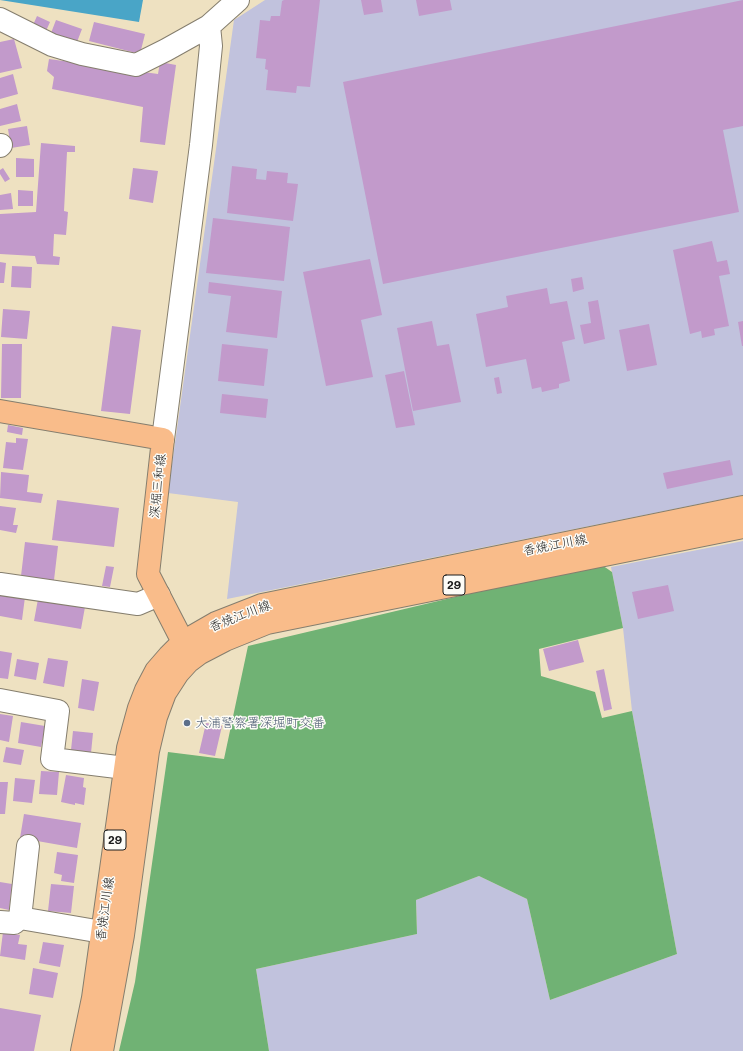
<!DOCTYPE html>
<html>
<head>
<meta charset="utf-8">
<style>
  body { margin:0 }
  canvas { display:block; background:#eee1c1 }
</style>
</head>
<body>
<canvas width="743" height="1051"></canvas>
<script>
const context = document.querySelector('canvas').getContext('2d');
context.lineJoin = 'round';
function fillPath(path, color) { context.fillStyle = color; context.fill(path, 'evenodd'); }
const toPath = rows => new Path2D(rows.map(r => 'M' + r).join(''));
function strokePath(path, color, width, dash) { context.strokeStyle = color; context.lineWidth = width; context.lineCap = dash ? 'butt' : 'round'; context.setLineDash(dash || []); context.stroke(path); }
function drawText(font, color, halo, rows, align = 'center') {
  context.font = font + ' Mali,"Klee One",sans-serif'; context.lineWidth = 3; context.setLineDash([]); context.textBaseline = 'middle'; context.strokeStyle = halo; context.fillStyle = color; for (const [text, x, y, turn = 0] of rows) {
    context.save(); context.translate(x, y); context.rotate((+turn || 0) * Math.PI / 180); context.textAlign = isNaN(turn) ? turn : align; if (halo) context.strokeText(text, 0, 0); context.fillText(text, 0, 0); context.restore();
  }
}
fillPath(toPath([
  [265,0,743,0,743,495,227,599,238,502,168,493,234,20],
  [743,541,743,1051,269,1051,256,969,417,934,416,900,479,876,527,899,550,1000,677,954,632,711,623,628,611,567]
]), '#c1c2dd');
fillPath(toPath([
  [599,563,612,572,623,628,539,649,541,676,595,692,602,718,632,711,677,954,550,1000,527,899,479,876,416,900,417,934,256,969,269,1051,119,1051,135,982,168,752,224,759,248,646]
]), '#70b274');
fillPath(toPath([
  [0,0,143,0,139,22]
]), '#49a5c7');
fillPath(toPath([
  [284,0,320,0,310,87,297,86,296,93,266,90,268,70,265,69,266,59,256,58,260,20,270,21,271,16,280,16,282,1],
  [361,0,381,0,383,12,364,15],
  [416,0,450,0,452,10,419,16],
  [743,0,743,126,723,130,739,212,383,284,343,82],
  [37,16,50,22,46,31,33,25],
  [56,20,82,29,77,42,51,33],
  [94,22,145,34,140,54,89,41],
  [14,39,22,68,0,73,0,42],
  [49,59,158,74,160,62,176,65,165,145,140,142,143,107,52,89,54,77,47,71],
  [13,74,18,94,0,99,0,78],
  [17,104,21,121,0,126,0,109],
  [27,126,30,145,11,148,8,129],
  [41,143,75,146,75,152,67,152,64,211,68,212,66,235,54,234,53,256,60,257,59,265,37,264,35,256,0,254,0,214,36,212],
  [16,158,34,159,34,177,16,177],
  [232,166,257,169,256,179,266,180,267,171,288,173,287,183,298,184,293,221,227,213],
  [3,168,10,179,5,182,0,174,0,170],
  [133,168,158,171,153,203,129,199],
  [18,190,33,191,33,206,18,206],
  [11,193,13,209,0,210,0,195],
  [213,218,290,227,284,281,206,273],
  [712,241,717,262,727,260,730,274,719,276,729,326,714,329,715,335,702,338,701,331,690,334,673,250],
  [370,259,382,315,361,320,373,377,326,386,303,272],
  [0,262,6,263,4,283,0,283],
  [12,266,32,267,31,288,11,287],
  [582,277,584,289,573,292,571,279],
  [209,282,282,291,277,338,226,332,231,296,208,293],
  [547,288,550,304,567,301,575,339,562,342,570,381,559,384,559,388,542,392,541,387,532,389,526,359,486,367,476,314,508,307,506,296],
  [598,300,605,339,584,344,580,325,591,323,588,302],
  [3,309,30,311,27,339,1,337],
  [432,321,437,346,449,344,461,402,413,411,397,328],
  [743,321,743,346,742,346,738,322],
  [649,324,657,365,627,371,619,330],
  [112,326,141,330,130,414,101,411],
  [2,344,22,344,21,398,1,398],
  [222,344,268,349,264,386,218,381],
  [404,371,415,425,396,428,385,375],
  [499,377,502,393,497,394,494,378],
  [222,394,268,399,266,418,220,413],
  [8,425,23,428,22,435,7,432],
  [16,438,28,439,23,470,3,468,6,442,16,443],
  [730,460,733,475,667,489,663,473],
  [1,472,29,475,27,492,43,494,41,503,0,498],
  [57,500,119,508,114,547,52,540],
  [0,506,16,508,13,525,18,525,16,533,0,530],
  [25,542,58,546,54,580,21,576],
  [106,566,114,567,110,587,102,586],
  [668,585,674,611,638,619,632,592],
  [0,593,25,597,22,620,0,616],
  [38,599,85,607,81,629,34,621],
  [578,640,584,662,549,671,543,649],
  [0,651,12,653,8,679,0,678],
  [48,658,68,661,64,687,43,683],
  [17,659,39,663,36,680,14,676],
  [604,669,612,709,604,711,596,671],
  [82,679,99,682,94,711,78,708],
  [0,714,13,716,9,742,0,740],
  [21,722,45,726,41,747,18,743],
  [206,723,222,726,215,756,199,753],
  [73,731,93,733,91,753,71,750],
  [6,747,24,750,21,765,3,762],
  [41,771,59,772,57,795,39,794],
  [66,775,84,778,83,787,86,788,84,805,75,803,75,805,61,802],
  [15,778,35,780,32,803,13,801],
  [0,782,8,782,5,814,0,814],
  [24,814,81,823,77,848,20,838],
  [57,852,78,855,74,883,61,881,62,875,54,873],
  [0,882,12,884,9,910,0,908],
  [51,884,74,886,71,913,48,911],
  [3,932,20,935,18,944,27,945,25,960,0,956],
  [43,942,64,945,60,967,39,963],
  [33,968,58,973,53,998,29,994],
  [0,1008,41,1015,34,1051,0,1051]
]), '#c29acb');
const minor = toPath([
  [0,19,52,45,82,54,136,65,166,50,209,26],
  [0,146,1,145],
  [163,439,201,145,211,46,209,26,238,0],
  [0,584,138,604,159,595],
  [0,700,58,711,52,759,125,768],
  [20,918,28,846],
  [0,922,14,923,20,918,102,932]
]);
const major = toPath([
  [0,411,163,439,148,574,183,642],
  [82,1051,93,998,128,748,139,708,146,690,156,671,169,656,183,642,216,623,262,605,743,507],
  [102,1051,123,935,148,751,156,717,165,693,178,673,188,662,200,653,225,640,267,623,743,527]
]);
strokePath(minor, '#857e6e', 24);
strokePath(major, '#857e6e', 24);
strokePath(minor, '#fff', 22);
strokePath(major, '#f9bc8a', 22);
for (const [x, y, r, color] of [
  [187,723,4,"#5c6f8a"]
]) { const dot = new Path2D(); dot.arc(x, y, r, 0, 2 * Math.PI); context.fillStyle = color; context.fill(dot); strokePath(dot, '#fdfcf7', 1.5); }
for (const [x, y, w] of [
  [454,585,22],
  [115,840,22]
]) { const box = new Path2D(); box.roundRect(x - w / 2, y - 10, w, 20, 3); context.fillStyle = '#fdfcf7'; context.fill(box); strokePath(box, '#1c1c1c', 1); }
drawText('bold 12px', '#1c1c1c', null, [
  ["29",454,585],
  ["29",115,840]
]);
drawText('13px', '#1c1c1c', '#fdfcf7', [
  ["深堀三和線",158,486,-84],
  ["香焼江川線",555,545,-11],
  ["香焼江川線",240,616,-21],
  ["香焼江川線",105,909,-82]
]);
drawText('13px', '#4e5e75', '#fdfcf7', [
  ["大浦警察署深堀町交番",195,723]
], 'left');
</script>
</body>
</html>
